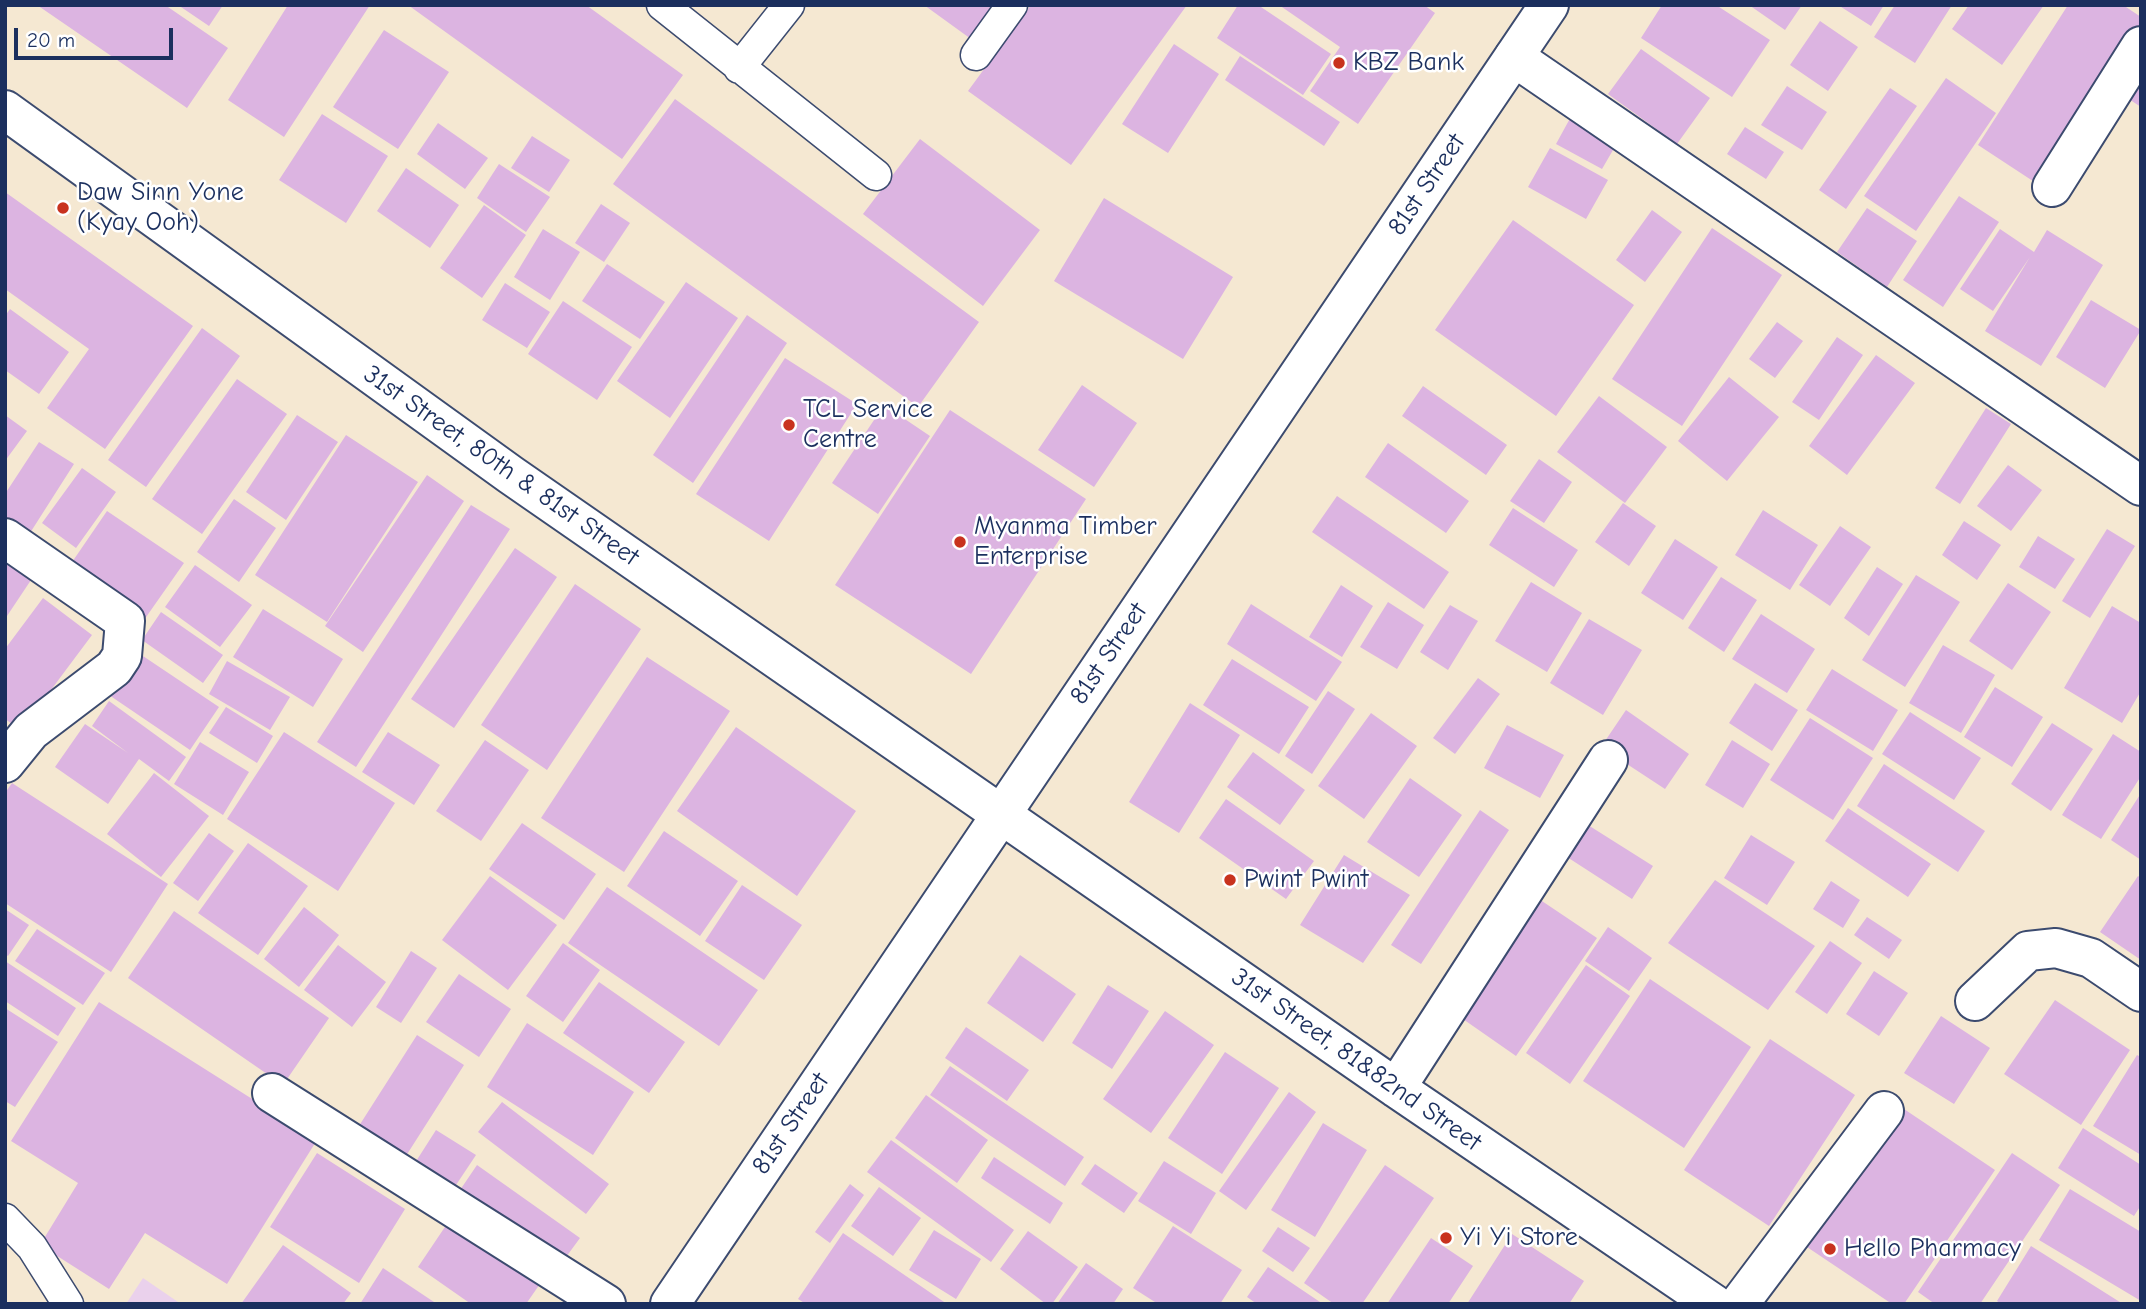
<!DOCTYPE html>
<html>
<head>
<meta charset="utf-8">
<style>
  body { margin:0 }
  #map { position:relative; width:2146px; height:1309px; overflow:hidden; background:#f5e8d2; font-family:"Comic Neue",sans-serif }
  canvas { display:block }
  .frame { position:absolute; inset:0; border:7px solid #1b2f5e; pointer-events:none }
  .scale { position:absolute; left:14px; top:28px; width:159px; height:32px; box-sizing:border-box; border:4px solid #1b2f5e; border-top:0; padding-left:9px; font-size:21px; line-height:24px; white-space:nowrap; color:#1b2f5e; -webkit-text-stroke:5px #fff; paint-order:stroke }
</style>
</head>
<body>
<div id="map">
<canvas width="2146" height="1309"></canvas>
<div class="frame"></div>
<div class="scale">20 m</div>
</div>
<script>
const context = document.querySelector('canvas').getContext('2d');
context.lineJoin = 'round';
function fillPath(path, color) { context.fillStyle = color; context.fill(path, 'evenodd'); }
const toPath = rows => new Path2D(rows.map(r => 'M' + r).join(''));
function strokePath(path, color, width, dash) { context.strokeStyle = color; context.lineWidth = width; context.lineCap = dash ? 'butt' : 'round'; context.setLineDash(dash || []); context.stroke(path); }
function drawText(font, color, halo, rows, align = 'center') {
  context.font = font + ' "Comic Neue",sans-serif'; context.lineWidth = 5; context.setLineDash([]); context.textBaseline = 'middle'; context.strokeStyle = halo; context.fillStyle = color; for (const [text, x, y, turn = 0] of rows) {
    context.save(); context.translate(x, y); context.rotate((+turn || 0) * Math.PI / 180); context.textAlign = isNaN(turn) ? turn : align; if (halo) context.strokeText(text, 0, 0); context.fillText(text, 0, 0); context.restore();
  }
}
fillPath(toPath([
  [143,1278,181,1304,126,1304]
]), '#ead1ec');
fillPath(toPath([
  [37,5,165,5,228,48,187,108],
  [178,5,223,5,209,26],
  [288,5,370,5,284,137,228,100],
  [408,5,586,5,683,75,622,159],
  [924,5,995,5,971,39],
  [1031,5,1187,5,1071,165,968,91],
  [1238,5,1258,5,1331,54,1303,95,1217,38],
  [1279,5,1424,5,1435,13,1358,124,1310,91,1340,47],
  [1662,5,1716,5,1770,40,1732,97,1641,38],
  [1749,5,1802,5,1785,30],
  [1838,5,1884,5,1871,26],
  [1895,5,1952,5,1915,63,1874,37],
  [1969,5,2044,5,2002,65,1952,29],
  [2068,5,2123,5,2141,17,2141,35,2042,187,1978,145],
  [1820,21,1858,47,1828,91,1790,65],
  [384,30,449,72,398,149,333,107],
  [1174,44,1219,74,1168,153,1122,124],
  [1641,49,1710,98,1677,144,1608,94],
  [2141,52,2141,107,2115,90],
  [1240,56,1340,122,1324,146,1225,80],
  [1946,78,1996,113,1916,231,1864,196],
  [1787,86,1827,112,1802,150,1761,125],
  [1890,88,1917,106,1846,209,1819,190],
  [675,99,979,322,918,407,613,184],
  [1573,113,1620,138,1602,169,1556,144],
  [322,114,388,156,346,223,279,180],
  [438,123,488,158,465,189,417,154],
  [1745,127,1784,152,1766,179,1727,154],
  [532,136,570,160,549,192,511,168],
  [920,139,1040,230,983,306,863,214],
  [1550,148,1608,180,1586,219,1528,187],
  [499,164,550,197,526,232,477,198],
  [406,168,459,205,430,248,377,211],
  [5,192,193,326,105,449,47,408,89,349,5,289],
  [1959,196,1999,222,1943,307,1903,280],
  [1104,198,1233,277,1183,359,1054,281],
  [601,204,630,223,604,262,575,243],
  [484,205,526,235,482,298,440,268],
  [1867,208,1917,241,1887,287,1837,252],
  [1652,210,1682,232,1645,282,1616,260],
  [1513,220,1634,305,1556,416,1435,330],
  [1712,228,1782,275,1682,426,1612,379],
  [543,229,580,252,550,300,514,277],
  [2000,229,2034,252,2047,230,2103,265,2041,366,1985,331,2030,257,1993,311,1960,289],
  [607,264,665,302,640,339,582,301],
  [686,282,738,318,670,418,617,381],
  [505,283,550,312,527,348,482,320],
  [2091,300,2141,330,2105,388,2056,357],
  [563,301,632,347,597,400,528,354],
  [10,309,69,352,39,394,5,370,5,316],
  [747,315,787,343,693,483,653,455],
  [1777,322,1803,341,1775,378,1749,359],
  [202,328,240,356,146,487,108,460],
  [1837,337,1863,355,1819,420,1792,402],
  [1876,355,1915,383,1847,475,1809,446],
  [785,358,857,404,769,541,696,494],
  [1729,377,1779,417,1727,481,1678,441],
  [237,379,287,414,202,534,152,499],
  [1082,385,1137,423,1094,487,1038,450],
  [1423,386,1507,445,1486,475,1402,416],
  [1599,396,1667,447,1625,503,1557,452],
  [884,405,930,436,878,514,832,483],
  [1986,408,2011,424,1960,504,1935,488],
  [950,410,1086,499,971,674,835,585],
  [5,415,27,431,5,461],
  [297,415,338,442,286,520,246,492],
  [346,435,418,482,327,622,255,575],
  [39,442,74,464,30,533,5,517,5,494],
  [1388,443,1469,501,1446,533,1365,477],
  [1539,459,1572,482,1544,523,1510,501],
  [2008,465,2042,490,2011,531,1977,506],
  [82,468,116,492,76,548,42,523],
  [427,475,464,501,363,652,325,626],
  [1337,496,1449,572,1424,609,1312,532],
  [234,499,276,528,239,582,197,552],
  [1623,503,1656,526,1629,566,1595,542],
  [471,505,510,529,356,767,317,742],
  [1513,508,1578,550,1554,587,1489,545],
  [1763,510,1818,545,1790,590,1735,555],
  [107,511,184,563,144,620,68,568],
  [1964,521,2001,545,1977,580,1942,555],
  [1840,526,1871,547,1830,606,1799,585],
  [2107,529,2135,546,2090,618,2062,601],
  [2038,536,2075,559,2055,589,2019,567],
  [1675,539,1718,567,1683,620,1641,593],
  [515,548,557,577,454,728,411,699],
  [5,563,31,580,5,619],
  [195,565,252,605,220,647,165,607],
  [1877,567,1903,584,1869,636,1844,618],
  [1916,575,1960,602,1905,687,1862,660],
  [1721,577,1757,600,1724,652,1688,628],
  [1531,582,1582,613,1547,672,1495,641],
  [2008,583,2051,612,2012,670,1969,641],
  [575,584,641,629,547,770,481,725],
  [1341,585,1373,606,1342,657,1309,637],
  [43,598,92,635,21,730,5,719,5,649],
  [1388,602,1424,625,1397,669,1360,647],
  [1251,604,1342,662,1316,701,1227,644],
  [1450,605,1478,621,1448,670,1420,652],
  [2112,606,2141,623,2141,691,2122,723,2064,688],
  [263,609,343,659,313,707,233,657],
  [161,612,223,655,203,683,142,640],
  [1761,614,1815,649,1787,693,1732,659],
  [1589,619,1642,650,1603,715,1550,683],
  [1943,645,1995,675,1961,733,1909,703],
  [137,652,219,707,190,750,109,695],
  [647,657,730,711,624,872,541,818],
  [1232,659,1309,707,1279,754,1203,705],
  [227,661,290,697,270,730,209,694],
  [1832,669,1898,710,1873,751,1806,710],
  [1478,678,1500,694,1455,754,1433,738],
  [1755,683,1798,710,1772,751,1729,723],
  [1995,687,2043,717,2012,767,1964,737],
  [1328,691,1355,709,1312,774,1285,756],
  [109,701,186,757,169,781,139,759,108,804,55,767,85,724,128,753,92,726],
  [1190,703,1240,735,1179,833,1129,802],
  [226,707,273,736,257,763,209,733],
  [1626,710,1689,754,1665,789,1601,747],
  [1910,712,1981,758,1954,800,1882,754],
  [1371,713,1417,746,1364,819,1318,786],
  [1810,718,1873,758,1833,820,1770,780],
  [2052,723,2093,749,2051,811,2011,784],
  [1507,725,1564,755,1540,798,1484,768],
  [736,727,856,811,797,896,677,811],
  [284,732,395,803,338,891,227,819],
  [388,732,440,765,414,805,362,772],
  [2113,734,2141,752,2141,776,2101,839,2062,815],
  [485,740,529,770,481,841,436,811],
  [1732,740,1770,764,1743,808,1705,785],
  [200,742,249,772,223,815,174,784],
  [1253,752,1305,790,1280,825,1227,787],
  [1884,764,1985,831,1958,872,1857,806],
  [154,773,209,816,161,877,107,834],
  [1410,778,1462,815,1419,877,1367,842],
  [12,783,168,884,111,972,5,903,5,793],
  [2141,793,2141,860,2111,840],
  [1226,799,1314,861,1286,899,1199,838],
  [1848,808,1931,864,1908,897,1825,841],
  [1480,810,1509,830,1421,964,1391,945],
  [522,823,596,874,564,920,489,869],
  [1588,825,1653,866,1632,899,1567,857],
  [664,831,738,881,700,936,627,886],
  [209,833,234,851,198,901,173,883],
  [1751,835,1795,862,1767,905,1724,878],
  [248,843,308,886,258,955,198,913],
  [1344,855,1410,895,1363,963,1300,925],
  [490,876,557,925,508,990,442,940],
  [2138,876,2141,878,2141,960,2100,932],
  [1715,880,1815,946,1768,1010,1668,943],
  [1831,881,1860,900,1843,928,1813,909],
  [742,885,802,925,764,980,705,941],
  [607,887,758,990,719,1046,568,943],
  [1530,893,1597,938,1516,1056,1450,1010],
  [304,907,339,935,299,987,264,959],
  [5,909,29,925,8,956,5,954],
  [174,911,329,1018,283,1085,128,978],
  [1867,917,1902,940,1889,959,1854,935],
  [1608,927,1652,958,1629,991,1585,961],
  [37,929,105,973,83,1005,15,961],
  [1830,941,1862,963,1827,1014,1795,992],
  [563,943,600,970,563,1022,526,996],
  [338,945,386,982,352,1027,304,990],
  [411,951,437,968,401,1023,376,1007],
  [1020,955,1076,994,1043,1042,987,1003],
  [5,961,76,1008,58,1036,5,1001],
  [1586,965,1630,996,1570,1084,1526,1053],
  [1874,971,1908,993,1879,1036,1846,1014],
  [459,974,511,1009,479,1057,426,1022],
  [1650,979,1751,1047,1684,1148,1583,1081],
  [599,982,685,1042,649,1093,563,1033],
  [1108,985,1149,1011,1112,1069,1072,1043],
  [2055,1000,2130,1050,2081,1125,2004,1074],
  [99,1002,317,1140,227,1284,145,1233,109,1289,40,1245,78,1183,11,1141],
  [5,1008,58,1042,15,1107,5,1101],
  [1165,1011,1214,1045,1151,1133,1103,1099],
  [1941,1016,1990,1048,1954,1104,1904,1073],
  [527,1023,634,1092,593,1155,487,1087],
  [966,1027,1029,1070,1007,1101,945,1058],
  [417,1035,464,1065,404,1159,357,1129],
  [1770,1039,1855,1095,1769,1226,1684,1170],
  [1225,1052,1279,1088,1222,1174,1168,1138],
  [2137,1055,2141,1057,2141,1155,2093,1126],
  [950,1066,1084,1157,1065,1186,930,1095],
  [1289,1092,1316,1112,1246,1210,1219,1191],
  [926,1095,988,1140,957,1183,895,1138],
  [502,1102,609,1184,586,1214,478,1132],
  [1895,1103,1995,1170,1904,1304,1892,1304,1801,1243],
  [1323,1123,1367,1150,1315,1237,1271,1210],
  [2083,1128,2141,1165,2141,1205,2134,1216,2058,1168],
  [436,1130,476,1155,452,1191,413,1166],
  [891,1140,1014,1230,991,1262,867,1172],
  [317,1153,405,1209,359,1283,270,1227],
  [2012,1153,2060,1185,1980,1304,1935,1304,1918,1292],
  [994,1157,1063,1203,1050,1224,981,1178],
  [1164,1161,1216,1193,1191,1234,1138,1201],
  [1095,1164,1138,1193,1124,1213,1081,1184],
  [477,1165,580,1238,558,1268,456,1196],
  [1385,1165,1434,1198,1362,1304,1334,1304,1304,1283],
  [850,1184,864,1195,830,1243,815,1232],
  [879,1187,921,1218,893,1256,851,1226],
  [2070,1189,2141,1232,2141,1301,2039,1240],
  [451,1218,542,1281,526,1304,471,1304,418,1267],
  [1173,1226,1242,1270,1220,1304,1158,1304,1133,1288],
  [1278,1227,1310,1248,1293,1272,1262,1251],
  [934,1230,981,1259,956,1299,909,1270],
  [1028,1231,1078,1267,1052,1304,1046,1304,1000,1269],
  [843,1233,947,1304,806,1304,798,1299],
  [1512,1234,1584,1281,1569,1304,1467,1304],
  [1431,1238,1473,1266,1448,1304,1387,1304],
  [283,1245,351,1293,343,1304,241,1304],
  [2031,1246,2123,1304,2001,1304,1997,1301],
  [1086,1263,1123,1289,1113,1304,1057,1304],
  [1268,1267,1323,1304,1257,1304,1247,1297],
  [383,1268,437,1304,360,1304]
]), '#dcb4e1');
const lane = toPath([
  [662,5,876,175],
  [976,55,1012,5],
  [739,68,789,5],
  [5,1219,32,1247,68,1304]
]);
const street = toPath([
  [1514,57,2141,486],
  [5,110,511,475,1396,1088,1714,1304],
  [2052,187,2141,46],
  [5,538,125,621,122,656,114,668,31,731,5,763],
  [1975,1001,2028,951,2056,948,2091,958,2141,992],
  [1396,1088,1608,760],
  [272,1093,606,1304],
  [1739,1304,1884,1111]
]);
const secondary = toPath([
  [670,1304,1549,5]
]);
strokePath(lane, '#3c4b6f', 33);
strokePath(street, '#3c4b6f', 42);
strokePath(secondary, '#3c4b6f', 42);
strokePath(lane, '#fff', 30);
strokePath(street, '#fff', 38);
strokePath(secondary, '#fff', 38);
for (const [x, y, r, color] of [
  [1339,63,7,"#c8321e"],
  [63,208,7,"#c8321e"],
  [789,425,7,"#c8321e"],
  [960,542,7,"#c8321e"],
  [1230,880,7,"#c8321e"],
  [1446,1238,7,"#c8321e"],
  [1830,1249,7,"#c8321e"]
]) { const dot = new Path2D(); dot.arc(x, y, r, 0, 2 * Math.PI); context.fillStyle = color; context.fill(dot); strokePath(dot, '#fff', 2.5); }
drawText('26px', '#1b2f5e', '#fff', [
  ["KBZ Bank",1353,63],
  ["Daw Sinn Yone",77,193],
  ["(Kyay Ooh)",77,223],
  ["TCL Service",803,410],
  ["Centre",803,440],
  ["Myanma Timber",974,527],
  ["Enterprise",974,557],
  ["Pwint Pwint",1244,880],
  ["Yi Yi Store",1460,1238],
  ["Hello Pharmacy",1844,1249]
], 'left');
drawText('26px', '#1b2f5e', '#fff', [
  ["81st Street",1427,185,-56],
  ["31st Street, 80th & 81st Street",501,466,35],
  ["81st Street",1109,654,-56],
  ["31st Street, 81&82nd Street",1356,1060,35],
  ["81st Street",791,1124,-56]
]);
</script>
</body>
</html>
